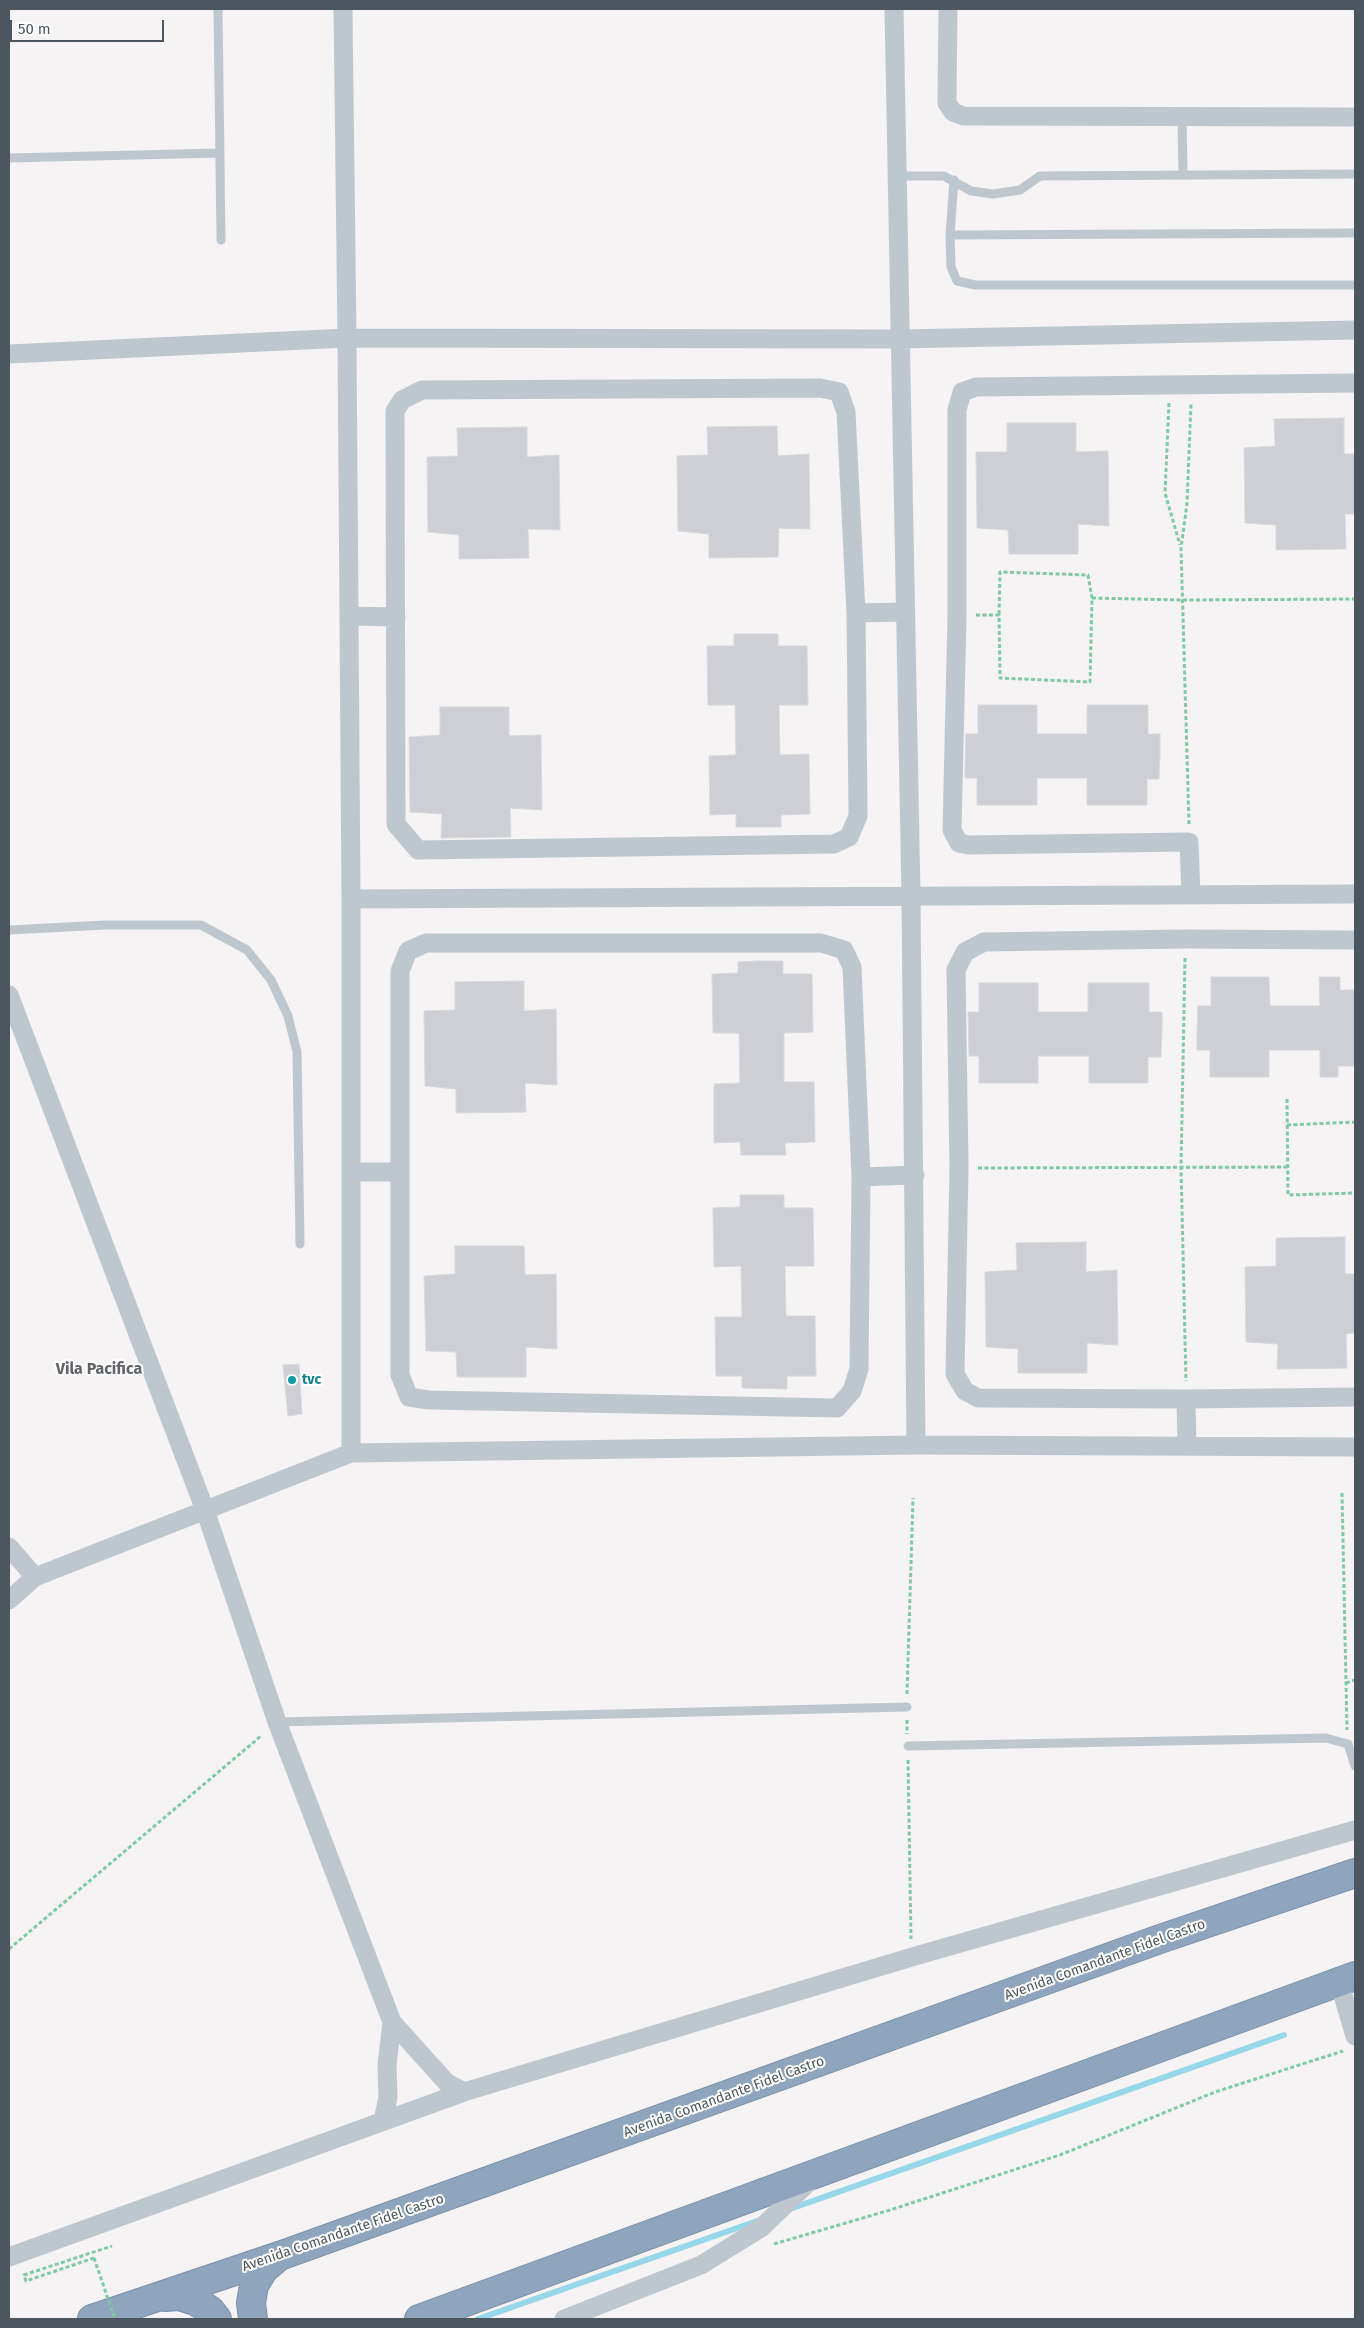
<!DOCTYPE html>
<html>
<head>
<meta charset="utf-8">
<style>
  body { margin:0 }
  #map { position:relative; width:1364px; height:2328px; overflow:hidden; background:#f5f3f3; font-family:"Fira Sans",sans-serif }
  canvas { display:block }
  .frame { position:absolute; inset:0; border:10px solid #4b565f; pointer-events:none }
  .scale { position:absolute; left:10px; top:20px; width:154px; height:22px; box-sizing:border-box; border:2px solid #4b565f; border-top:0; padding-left:6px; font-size:15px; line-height:18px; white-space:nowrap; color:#4b565f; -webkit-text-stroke:4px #fff; paint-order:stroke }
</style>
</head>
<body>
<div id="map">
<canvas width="1364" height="2328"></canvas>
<div class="frame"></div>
<div class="scale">50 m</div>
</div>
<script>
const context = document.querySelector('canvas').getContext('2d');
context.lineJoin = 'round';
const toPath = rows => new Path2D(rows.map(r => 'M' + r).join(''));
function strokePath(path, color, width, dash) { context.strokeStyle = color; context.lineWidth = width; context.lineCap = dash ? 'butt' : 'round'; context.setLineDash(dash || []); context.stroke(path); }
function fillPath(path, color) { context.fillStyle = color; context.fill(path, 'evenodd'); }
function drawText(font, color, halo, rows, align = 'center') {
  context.font = font + ' "Fira Sans",sans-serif'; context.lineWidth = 4; context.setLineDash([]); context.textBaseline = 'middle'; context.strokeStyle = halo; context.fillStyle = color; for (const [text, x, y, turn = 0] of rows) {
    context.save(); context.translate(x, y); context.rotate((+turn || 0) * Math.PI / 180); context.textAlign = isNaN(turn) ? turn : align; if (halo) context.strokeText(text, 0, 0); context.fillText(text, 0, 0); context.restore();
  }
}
strokePath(toPath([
  [790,2209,1284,2035],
  [478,2319,760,2220]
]), '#96d7e8', 6);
const building = toPath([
  [1344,418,1344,454,1355,454,1355,514,1345,514,1346,549,1276,550,1276,525,1245,523,1244,448,1275,446,1274,419,1344,418],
  [1007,423,1076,423,1076,452,1108,451,1109,526,1078,524,1078,554,1009,554,1008,530,977,528,976,452,1007,452,1007,423],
  [777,426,778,456,809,454,810,529,779,528,778,557,709,558,709,534,678,531,677,456,708,455,707,427,777,426],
  [527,427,527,457,559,455,560,530,528,529,529,558,459,559,459,535,428,532,427,457,458,456,457,428,527,427],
  [734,634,778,634,778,646,807,646,808,705,779,705,780,755,809,754,810,814,781,815,781,827,736,827,736,814,710,815,709,756,736,755,735,705,708,705,707,646,734,646,734,634],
  [978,705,1037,705,1037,734,1087,734,1087,705,1148,705,1148,734,1160,734,1160,752,1159,779,1147,779,1147,805,1087,805,1087,778,1037,778,1037,805,977,805,977,778,965,778,965,768,966,734,978,734,978,705],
  [440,707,509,707,509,736,541,735,542,810,510,808,511,837,441,838,442,814,410,812,409,737,440,735,440,707],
  [757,961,783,961,783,974,812,974,813,1032,784,1033,784,1082,814,1082,815,1142,785,1143,786,1155,741,1155,740,1142,714,1143,714,1084,740,1083,739,1033,713,1033,712,974,738,973,738,962,757,961],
  [1211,977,1269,977,1270,1006,1320,1006,1319,977,1340,977,1340,990,1355,990,1355,1066,1338,1066,1338,1077,1320,1077,1320,1050,1269,1050,1269,1077,1210,1077,1210,1050,1197,1050,1197,1032,1198,1006,1211,1006,1211,977],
  [524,981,524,1011,556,1009,557,1085,525,1083,526,1112,456,1113,456,1089,425,1086,424,1011,455,1010,455,982,524,981],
  [979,983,1038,983,1038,1012,1088,1012,1088,983,1149,983,1149,1012,1162,1012,1162,1030,1161,1057,1148,1057,1148,1083,1089,1083,1089,1056,1038,1056,1038,1083,979,1083,979,1056,969,1056,968,1012,979,1012,979,983],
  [740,1195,784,1195,784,1208,813,1208,814,1266,785,1266,786,1316,815,1316,816,1376,787,1376,787,1389,742,1388,742,1376,716,1376,715,1317,742,1317,741,1266,714,1267,713,1208,740,1207,740,1195],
  [1345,1237,1345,1274,1355,1274,1355,1333,1346,1334,1347,1368,1277,1369,1278,1344,1246,1342,1245,1267,1276,1266,1276,1238,1345,1237],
  [1086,1242,1086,1272,1117,1270,1118,1345,1087,1343,1087,1373,1018,1373,1018,1349,986,1347,985,1272,1017,1270,1016,1243,1086,1242],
  [455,1246,524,1246,525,1275,556,1274,557,1349,526,1347,526,1377,457,1377,456,1352,426,1351,424,1276,455,1274,455,1246],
  [299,1364,302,1414,288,1416,283,1365,299,1364]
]);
fillPath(building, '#cdcfd5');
strokePath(building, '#d7d9de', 1);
const motorway = toPath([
  [165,2297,179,2296,195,2301,210,2310,217,2319],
  [92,2319,285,2254,1160,1939,1355,1873],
  [253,2319,251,2303,254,2285,264,2269,277,2258],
  [419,2319,1355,1976]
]);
strokePath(motorway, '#7a90a9', 30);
strokePath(toPath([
  [1169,403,1165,493,1180,545],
  [1092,598,1182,600,1355,599],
  [976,615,999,615,1000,678,1090,682,1092,598,1088,575,1000,572,999,615],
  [1189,824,1181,548,1187,504,1191,403],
  [1185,958,1181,1167,1186,1381],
  [1287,1099,1288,1195,1355,1193],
  [1287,1125,1355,1122],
  [978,1168,1288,1167],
  [1342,1493,1347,1730],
  [1346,1683,1355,1680],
  [907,1694,913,1498],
  [907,1720,907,1734],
  [908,1760,911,1939],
  [9,1949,261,1736],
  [774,2244,890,2210,1060,2155,1215,2092,1343,2051],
  [94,2258,26,2281,24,2275,112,2246]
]), '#7fcaa5', 3, [4, 2.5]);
strokePath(toPath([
  [218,9,221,240],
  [1182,117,1183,175],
  [9,158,220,153],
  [897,176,944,176,971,191,993,194,1020,190,1040,176,1355,174],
  [954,180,950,235,951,267,957,281,975,285,1355,285],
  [950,235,1355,233],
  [9,930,105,925,201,925,247,950,271,980,288,1016,297,1052,300,1244],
  [277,1722,907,1707],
  [908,1746,1326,1738,1348,1744,1355,1766]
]), '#bfc7ce', 9);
strokePath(toPath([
  [343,9,347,338,351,899,351,1453],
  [894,9,911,896,916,1445],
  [948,9,947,103,953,112,963,116,1355,117],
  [9,354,347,338,899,339,1355,330],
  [820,388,839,392,846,412,856,613,858,816,849,837,834,844,418,850,396,824,395,411,402,400,422,390,820,388],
  [856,613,905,612],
  [349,616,396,617],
  [1191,895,1189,842,968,845,959,843,952,830,957,616,957,410,962,392,976,387,1355,383],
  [351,899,1355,894],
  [1355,940,1185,939,984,942,965,952,956,970,959,1168,955,1374,965,1391,978,1398,1186,1399,1355,1397],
  [426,943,821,943,844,950,852,967,861,1177,859,1369,852,1391,837,1408,429,1400,409,1397,400,1375,400,971,408,951,426,943],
  [9,995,205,1510,277,1722,392,2022,447,2083,464,2092],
  [351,1172,400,1172],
  [861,1177,915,1175],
  [1186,1399,1187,1446],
  [9,1547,35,1577],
  [9,1600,35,1577,351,1453,916,1445,1355,1447],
  [1339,1982,1355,2036],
  [383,2121,388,2097,387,2065,392,2022],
  [9,2257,464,2092,912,1957,1355,1830],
  [564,2319,701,2265,761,2228,811,2180]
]), '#bfc7ce', 19);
strokePath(motorway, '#8ea5bd', 28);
strokePath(toPath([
  [94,2258,115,2319]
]), '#7fcaa5', 3, [4, 2.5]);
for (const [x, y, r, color] of [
  [292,1380,5,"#0f9aa8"]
]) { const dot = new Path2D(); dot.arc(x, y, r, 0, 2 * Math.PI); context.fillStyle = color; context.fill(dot); strokePath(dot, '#fff', 2); }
drawText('bold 14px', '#0d838f', '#fff', [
  ["tvc",302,1380]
], 'left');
drawText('14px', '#4b565f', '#fff', [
  ["Avenida Comandante Fidel Castro",1105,1960,-20],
  ["Avenida Comandante Fidel Castro",724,2097,-20],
  ["Avenida Comandante Fidel Castro",343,2233,-19]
]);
drawText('bold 16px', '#606367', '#fff', [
  ["Vila Pacifica",99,1370]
]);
</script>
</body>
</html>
